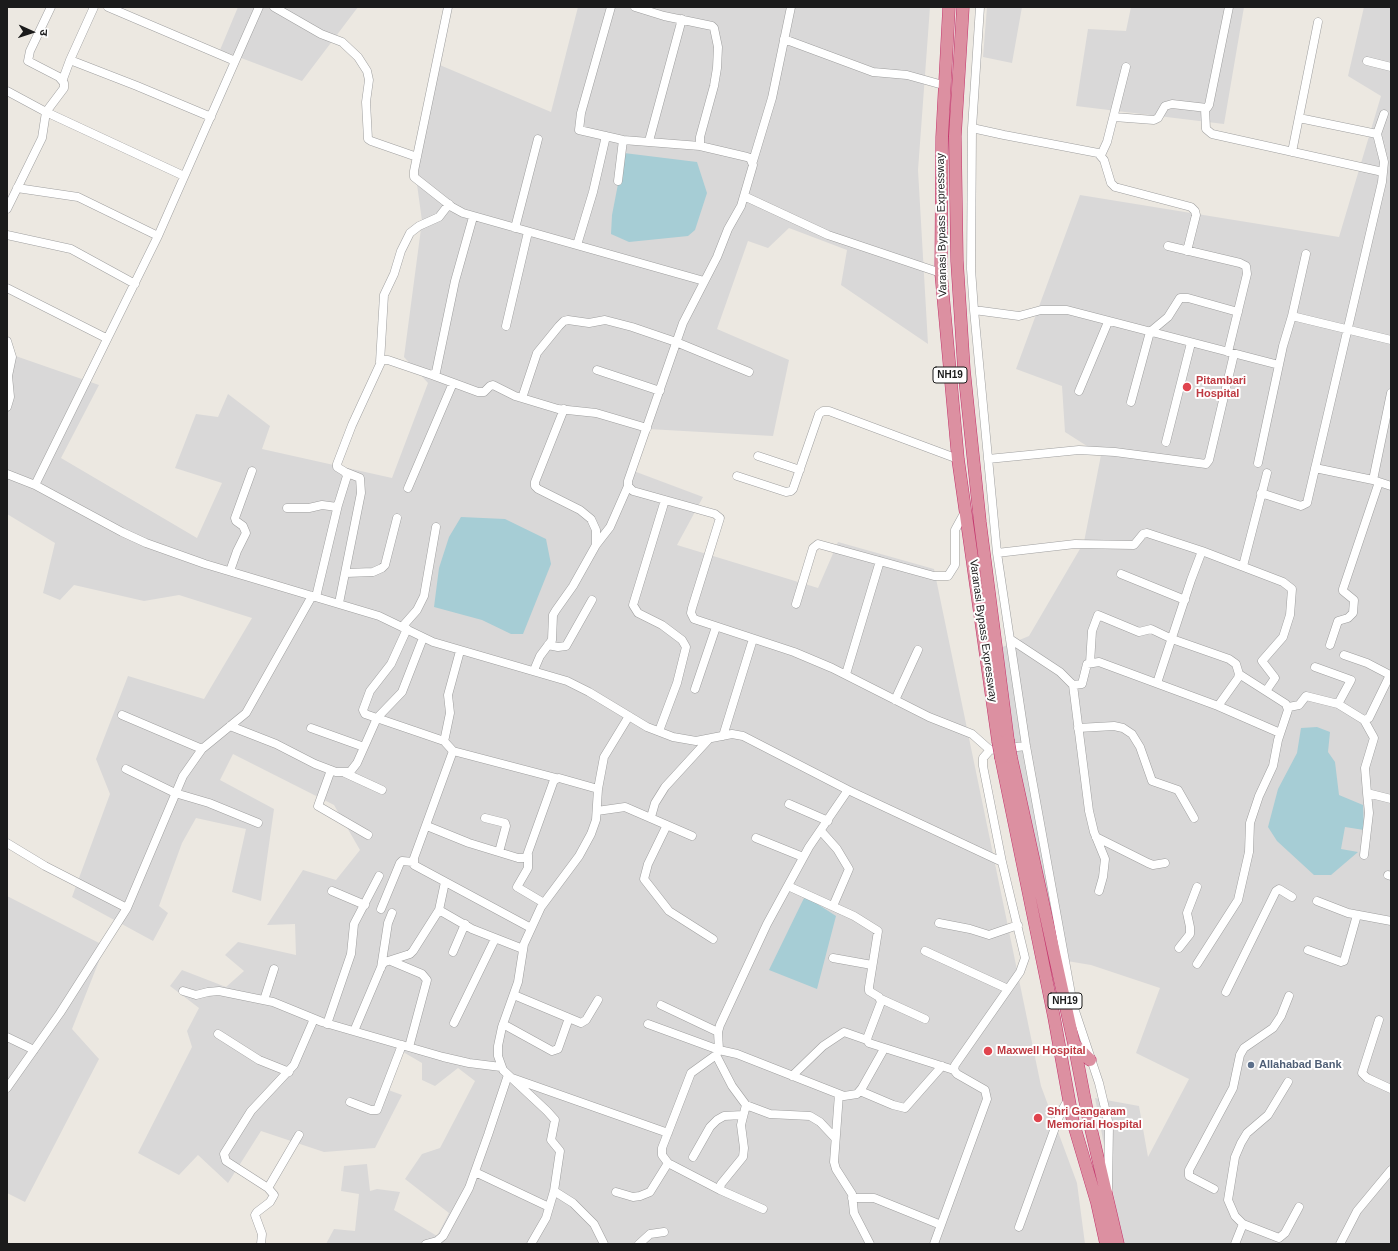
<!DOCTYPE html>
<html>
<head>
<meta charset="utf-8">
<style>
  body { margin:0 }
  #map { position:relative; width:1398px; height:1251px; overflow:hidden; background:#ece8e1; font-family:Helvetica,"Noto Sans Devanagari",sans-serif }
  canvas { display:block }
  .frame { position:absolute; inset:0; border:8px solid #1b1b1b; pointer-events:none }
  .north { position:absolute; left:12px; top:12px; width:40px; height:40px; -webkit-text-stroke:3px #fff; paint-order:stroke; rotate:93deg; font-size:11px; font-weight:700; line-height:16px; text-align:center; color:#1b1b1b }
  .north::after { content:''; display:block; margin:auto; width:14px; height:18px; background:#1b1b1b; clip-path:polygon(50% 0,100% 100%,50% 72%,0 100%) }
</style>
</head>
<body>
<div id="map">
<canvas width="1398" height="1251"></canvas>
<div class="frame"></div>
<div class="north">उ</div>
</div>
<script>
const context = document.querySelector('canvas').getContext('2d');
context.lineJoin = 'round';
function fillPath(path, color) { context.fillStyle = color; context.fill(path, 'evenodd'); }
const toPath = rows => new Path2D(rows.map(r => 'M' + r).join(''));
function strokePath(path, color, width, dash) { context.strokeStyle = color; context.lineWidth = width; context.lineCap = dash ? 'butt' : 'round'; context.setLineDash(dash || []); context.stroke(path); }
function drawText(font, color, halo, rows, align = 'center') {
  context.font = font + ' Helvetica,sans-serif'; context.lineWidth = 4; context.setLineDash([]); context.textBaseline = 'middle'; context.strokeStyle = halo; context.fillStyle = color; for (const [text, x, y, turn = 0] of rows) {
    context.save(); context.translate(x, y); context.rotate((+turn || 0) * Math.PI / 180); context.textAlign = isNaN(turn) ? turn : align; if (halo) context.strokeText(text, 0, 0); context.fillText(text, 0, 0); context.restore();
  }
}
fillPath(toPath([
  [238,7,358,7,302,81,220,50],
  [578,7,930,7,918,170,928,344,841,285,847,250,789,228,768,248,748,241,717,329,789,360,773,436,648,429,631,470,703,497,677,545,818,588,838,542,934,569,1041,1086,1077,1183,1085,1244,326,1244,334,1229,355,1231,359,1194,341,1191,344,1166,367,1164,370,1191,377,1189,400,1192,394,1210,437,1236,449,1213,405,1179,422,1154,440,1148,475,1081,458,1068,435,1086,422,1080,422,1063,398,1049,383,1088,402,1095,375,1148,324,1152,261,1131,228,1183,198,1155,179,1175,138,1153,192,1047,187,1031,199,1008,170,986,182,970,226,987,244,971,225,955,238,942,296,955,295,924,267,925,303,870,336,880,360,850,334,805,233,754,220,780,274,809,261,901,232,892,246,829,196,818,182,843,159,906,168,913,153,941,72,897,110,794,96,759,128,676,204,699,252,618,179,595,144,601,74,585,60,600,43,593,55,543,7,514,7,353,99,385,61,458,197,538,222,483,175,468,196,414,218,417,228,394,270,426,262,449,392,478,428,383,404,357,422,221,413,155,435,63,551,112],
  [987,7,1022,7,1012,63,983,57],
  [1131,7,1244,7,1224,124,1076,106,1088,29,1126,31],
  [1364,7,1391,7,1391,1244,1123,1244,1095,1098,1139,1106,1148,1157,1189,1079,1136,1053,1160,988,1091,965,1055,959,998,649,1029,636,1084,542,1101,455,1065,432,1062,386,1016,369,1080,195,1339,237,1381,96,1348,76],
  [7,896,105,946,72,1029,99,1059,25,1202,7,1193]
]), '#d9d8d8');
fillPath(toPath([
  [624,153,697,162,707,193,695,230,688,236,629,242,611,234,612,215],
  [461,517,505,519,546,539,551,564,523,634,511,634,482,620,434,607,439,568,449,537],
  [1317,727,1330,732,1328,752,1335,762,1339,795,1363,805,1364,830,1345,827,1341,849,1358,852,1331,875,1314,875,1277,841,1268,827,1278,789,1297,753,1301,728],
  [805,896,836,916,817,989,769,970]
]), '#a6cdd5');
const minor = toPath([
  [108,7,235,61],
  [274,7,321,34,342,42,358,57,367,71,369,80,366,102,368,139,371,141,417,157],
  [448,7,414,171,414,177,452,207,463,213,704,281],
  [611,7,581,113,579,130,623,140,700,146],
  [635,7,664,16,712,26,714,28,718,47,717,68,714,86,700,137,700,146,747,157,750,158,753,165,741,206,728,229,717,257,683,323,628,481,628,486,633,491,715,514,720,518,692,608,691,613,694,619,794,652,832,668,929,717,972,734,990,750],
  [980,7,972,128,971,269,974,310,997,553,1026,746,1073,1005,1099,1083,1109,1125,1108,1189],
  [784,39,873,72,907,75,943,85],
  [70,60,94,7],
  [1367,61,1391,67],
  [63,79,70,60,137,86,211,117],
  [7,91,46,112,184,176],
  [1205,109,1206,129,1212,134,1383,172],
  [1114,117,1154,120,1158,118,1165,106,1172,104,1207,108,1209,105,1229,7],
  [1299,118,1377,134],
  [972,128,1004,135,1098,153,1104,160,1111,183,1115,187,1191,207,1195,211,1196,215,1187,251],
  [649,141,682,19],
  [1292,152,1318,22],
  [1101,155,1107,142,1126,67],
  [753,161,772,98,791,7],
  [618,181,623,140],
  [17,188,78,197,158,236],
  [744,196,828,235,941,273],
  [7,209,42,138,46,112,64,88,64,83,59,77,28,61,30,51,51,7],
  [515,228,538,139],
  [7,235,71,249,135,284],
  [577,245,593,192,606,136],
  [1168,246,1240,263,1246,266,1247,274,1228,352],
  [7,288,106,338],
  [974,310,1019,316,1041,310,1067,310,1279,365],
  [1292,316,1306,254],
  [506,326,528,232],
  [7,341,12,357,8,376,10,397,7,407],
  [380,362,384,295,394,274,401,251,410,233,419,226,439,217,449,204],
  [597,370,660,391],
  [432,375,478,392,484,392,490,386,493,385,515,396,558,409,596,413,647,428],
  [1079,391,1108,322],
  [1391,393,1373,480,1391,486],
  [522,398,537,353,559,326,564,321,568,320,589,323,605,320,632,327,676,342,749,372],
  [1131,402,1150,332,1168,317,1180,298,1188,298,1238,312],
  [564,409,535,482,535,486,538,489,580,510,591,519,596,530,596,545],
  [1166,442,1191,343],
  [758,456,800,470],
  [988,459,1079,450,1115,452,1206,464,1209,460,1234,354],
  [1258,463,1283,346,1292,316,1391,340],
  [1315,468,1373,480],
  [7,474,35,485,122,532,146,543,205,564,379,616,433,642,567,681,589,692,647,727,673,737,696,741,732,734,743,736,848,790,1002,862],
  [737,476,786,492,791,491,793,489,819,414,823,411,829,411,958,459],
  [35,485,158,236,259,7],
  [408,488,453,383],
  [1261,493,1301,506,1307,503,1382,182,1384,162,1377,134,1384,114],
  [287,508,309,508,322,505,337,507],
  [997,553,1075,544,1134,545,1143,534,1147,533,1202,551],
  [1243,566,1267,473],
  [230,571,237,551,246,533,243,526,236,521,235,518,252,471],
  [346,573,373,572,382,568,385,565,397,518],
  [1121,574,1185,600],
  [316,597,338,505,347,476,345,472,337,467,337,464,352,425,382,360,388,360,432,375,436,372,455,281,473,217],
  [339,603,361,493,360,478,345,472],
  [796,604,813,548,818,544,934,576,948,576,955,565,955,530,966,510],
  [402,627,417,610,424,596,436,527],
  [407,629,391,664,370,691,363,710,365,714,444,741],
  [1010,639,1060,672,1073,685,1082,684,1087,664,1099,662,1218,706,1280,733],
  [548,645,558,647,566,646,592,600],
  [1330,645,1338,621,1348,618,1353,613,1354,600,1343,591,1343,589,1379,482],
  [460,651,448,695,450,713,445,737,444,741,453,751,414,858,414,865,531,928],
  [1090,663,1092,631,1098,615,1139,632,1151,629,1172,639,1229,659,1236,664,1239,674,1238,678,1218,706],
  [1315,667,1351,680,1338,704],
  [534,670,540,656,552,640,553,615,556,610,573,586,596,545,610,527,628,486],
  [846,674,880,561],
  [1157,683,1191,580,1202,551,1283,582,1292,589,1290,615,1283,637,1262,661,1275,678,1266,691],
  [1073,685,1089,811,1094,832,1105,859,1103,877,1099,891],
  [695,689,716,627],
  [895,700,918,650],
  [1289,707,1299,705,1306,696,1338,704,1364,720,1369,718,1390,675,1367,663,1344,655],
  [122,715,202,749],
  [1364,720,1374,738,1365,768,1367,793,1391,799],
  [230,726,276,744,315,764,336,772,350,772,357,763,377,718,402,692,423,638],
  [311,728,364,747],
  [1078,728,1114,726,1123,728,1132,734,1140,747,1152,781,1178,790,1194,818],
  [659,731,677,683,686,647,682,640,662,625,638,613,633,605,665,500],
  [723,736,753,639],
  [453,751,556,778],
  [126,769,175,793,209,803,258,823],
  [331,770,318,806,368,835],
  [345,773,382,790],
  [789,804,828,821],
  [597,811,625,807,692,836],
  [651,817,655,803,665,787,708,740],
  [485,818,505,823,506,826,499,852],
  [667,825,648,864,644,879,669,911,713,939],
  [427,826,469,843,518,858,526,858,554,780,559,778,598,789],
  [821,831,837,849,849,869,833,906],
  [1096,837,1148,863,1153,865,1165,863],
  [756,838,803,857],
  [7,843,45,866,127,908],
  [528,855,528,868,517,887,544,903],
  [1364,855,1369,813,1367,793],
  [1388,875,1391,876],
  [788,886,854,916,878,931,869,987,869,991,879,997,881,1002,868,1036,867,1040,869,1043,954,1070],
  [332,891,365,905],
  [1317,901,1348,913,1391,921],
  [381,909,400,863,402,861,413,862],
  [439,910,472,929,523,949],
  [939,923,970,929,989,935,1018,925],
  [1179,948,1190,934,1190,927,1187,913,1197,887],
  [1308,950,1341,962,1344,961,1357,915],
  [925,951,1008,989],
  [453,952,465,924],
  [833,958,872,965],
  [391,961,422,974,427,980,409,1047],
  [1197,964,1238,900,1249,852,1250,823,1259,796,1273,766,1278,740,1288,710,1286,704,1239,674],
  [381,968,388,923,392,913],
  [183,991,196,995,208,992,219,991,273,1002,322,1022,443,1057,469,1063,501,1067],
  [1226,992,1276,891,1279,889,1292,897],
  [514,995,581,1023,586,1020,598,1000],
  [881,999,925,1019],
  [264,1000,274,969],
  [661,1005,718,1032],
  [1379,1020,1362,1073,1367,1078,1391,1089],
  [454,1023,495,939],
  [327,1024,351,954,354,924,379,876],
  [503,1024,552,1051,558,1049,569,1018],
  [648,1024,719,1050,737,1054,844,1096,857,1094,862,1088,884,1049],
  [354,1031,382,965,385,962,410,954,413,951,439,910,445,882],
  [218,1034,259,1060,289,1072],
  [7,1037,34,1050],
  [716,1055,732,1086,746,1105,741,1125,744,1148,743,1157,721,1184,720,1190,763,1209],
  [792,1076,823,1046,844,1032,867,1040],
  [512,1078,668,1133],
  [1288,1082,1268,1115,1247,1133,1241,1143,1235,1157,1228,1200,1235,1216,1243,1224,1279,1238,1285,1233,1299,1207],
  [7,1088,60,1013,127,908,183,776,202,749,246,713,312,596],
  [860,1091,893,1105,905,1108,942,1066],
  [839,1094,834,1162,836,1169,852,1194,854,1213,870,1244],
  [350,1102,371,1110,377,1110,402,1045],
  [746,1105,770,1114,810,1116,820,1122,835,1138],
  [693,1157,710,1127,717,1120,724,1116,743,1115],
  [475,1172,549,1207],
  [268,1188,299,1135],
  [1214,1189,1189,1176,1189,1170,1233,1088,1240,1055,1244,1048,1273,1028,1281,1016,1289,996],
  [720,1190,668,1163,662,1155,662,1148,691,1073,716,1055,719,1050,718,1032,720,1025,767,924,809,847,848,790],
  [616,1192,633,1197,640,1196,650,1192,668,1163],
  [852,1198,874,1198,941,1225],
  [1019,1227,1060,1114,1069,1098],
  [261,1244,262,1234,255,1215,257,1212,270,1202,274,1195,268,1188,226,1161,224,1154,251,1111,294,1065,314,1019],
  [426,1244,437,1241,443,1236,469,1188,488,1135,508,1075],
  [531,1244,546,1218,554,1191],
  [604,1244,594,1224,573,1203,554,1191,560,1151,551,1140,555,1120,547,1111,503,1070,498,1056,498,1046,502,1027,518,982,524,944,541,907,579,856,591,834,596,820,598,789,604,757,629,716],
  [639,1244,650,1234,664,1232],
  [934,1244,987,1099,985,1090,957,1074,954,1070,955,1065,1020,972,1025,958,1002,862,983,766,983,758,990,750,1026,746],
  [1235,1244,1243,1224],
  [1340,1244,1357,1211,1391,1170]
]);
const highway = toPath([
  [949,7,942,137,941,273,958,459,998,741],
  [963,7,955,136,957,261,964,370,980,522,1008,740],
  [1011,757,1074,1044,1088,1116,1118,1244],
  [1001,758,1054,1017,1073,1122,1097,1203,1106,1244],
  [1074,1044,1090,1060]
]);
strokePath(minor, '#9f9f9f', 9);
strokePath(highway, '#c3356c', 13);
strokePath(minor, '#fff', 8);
strokePath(highway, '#dc90a1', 12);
const highwayBridge = toPath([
  [1008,740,1011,757],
  [998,741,1001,758]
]);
strokePath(highwayBridge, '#c3356c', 13, []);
strokePath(highwayBridge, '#dc90a1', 12);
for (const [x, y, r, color] of [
  [1187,387,5,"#e0444e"],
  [988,1051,5,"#e0444e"],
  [1251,1065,4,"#5c6f8a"],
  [1038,1118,5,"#e0444e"]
]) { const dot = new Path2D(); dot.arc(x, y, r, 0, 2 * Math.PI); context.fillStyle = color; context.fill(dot); strokePath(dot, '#fff', 1.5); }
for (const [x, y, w] of [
  [950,375,34],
  [1065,1001,34]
]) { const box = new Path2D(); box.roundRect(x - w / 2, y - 8, w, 16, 3); context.fillStyle = '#fff'; context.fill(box); strokePath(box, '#1b1b1b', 1); }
drawText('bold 10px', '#1b1b1b', null, [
  ["NH19",950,375],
  ["NH19",1065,1001]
]);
drawText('11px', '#1b1b1b', '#fff', [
  ["Varanasi Bypass Expressway",942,225,-91],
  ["Varanasi Bypass Expressway",983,631,82]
]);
drawText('bold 11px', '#be3a42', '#fff', [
  ["Pitambari",1196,381],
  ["Hospital",1196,394],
  ["Maxwell Hospital",997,1051],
  ["Shri Gangaram",1047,1112],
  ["Memorial Hospital",1047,1125]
], 'left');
drawText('bold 11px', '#4e5e75', '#fff', [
  ["Allahabad Bank",1259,1065]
], 'left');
</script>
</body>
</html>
